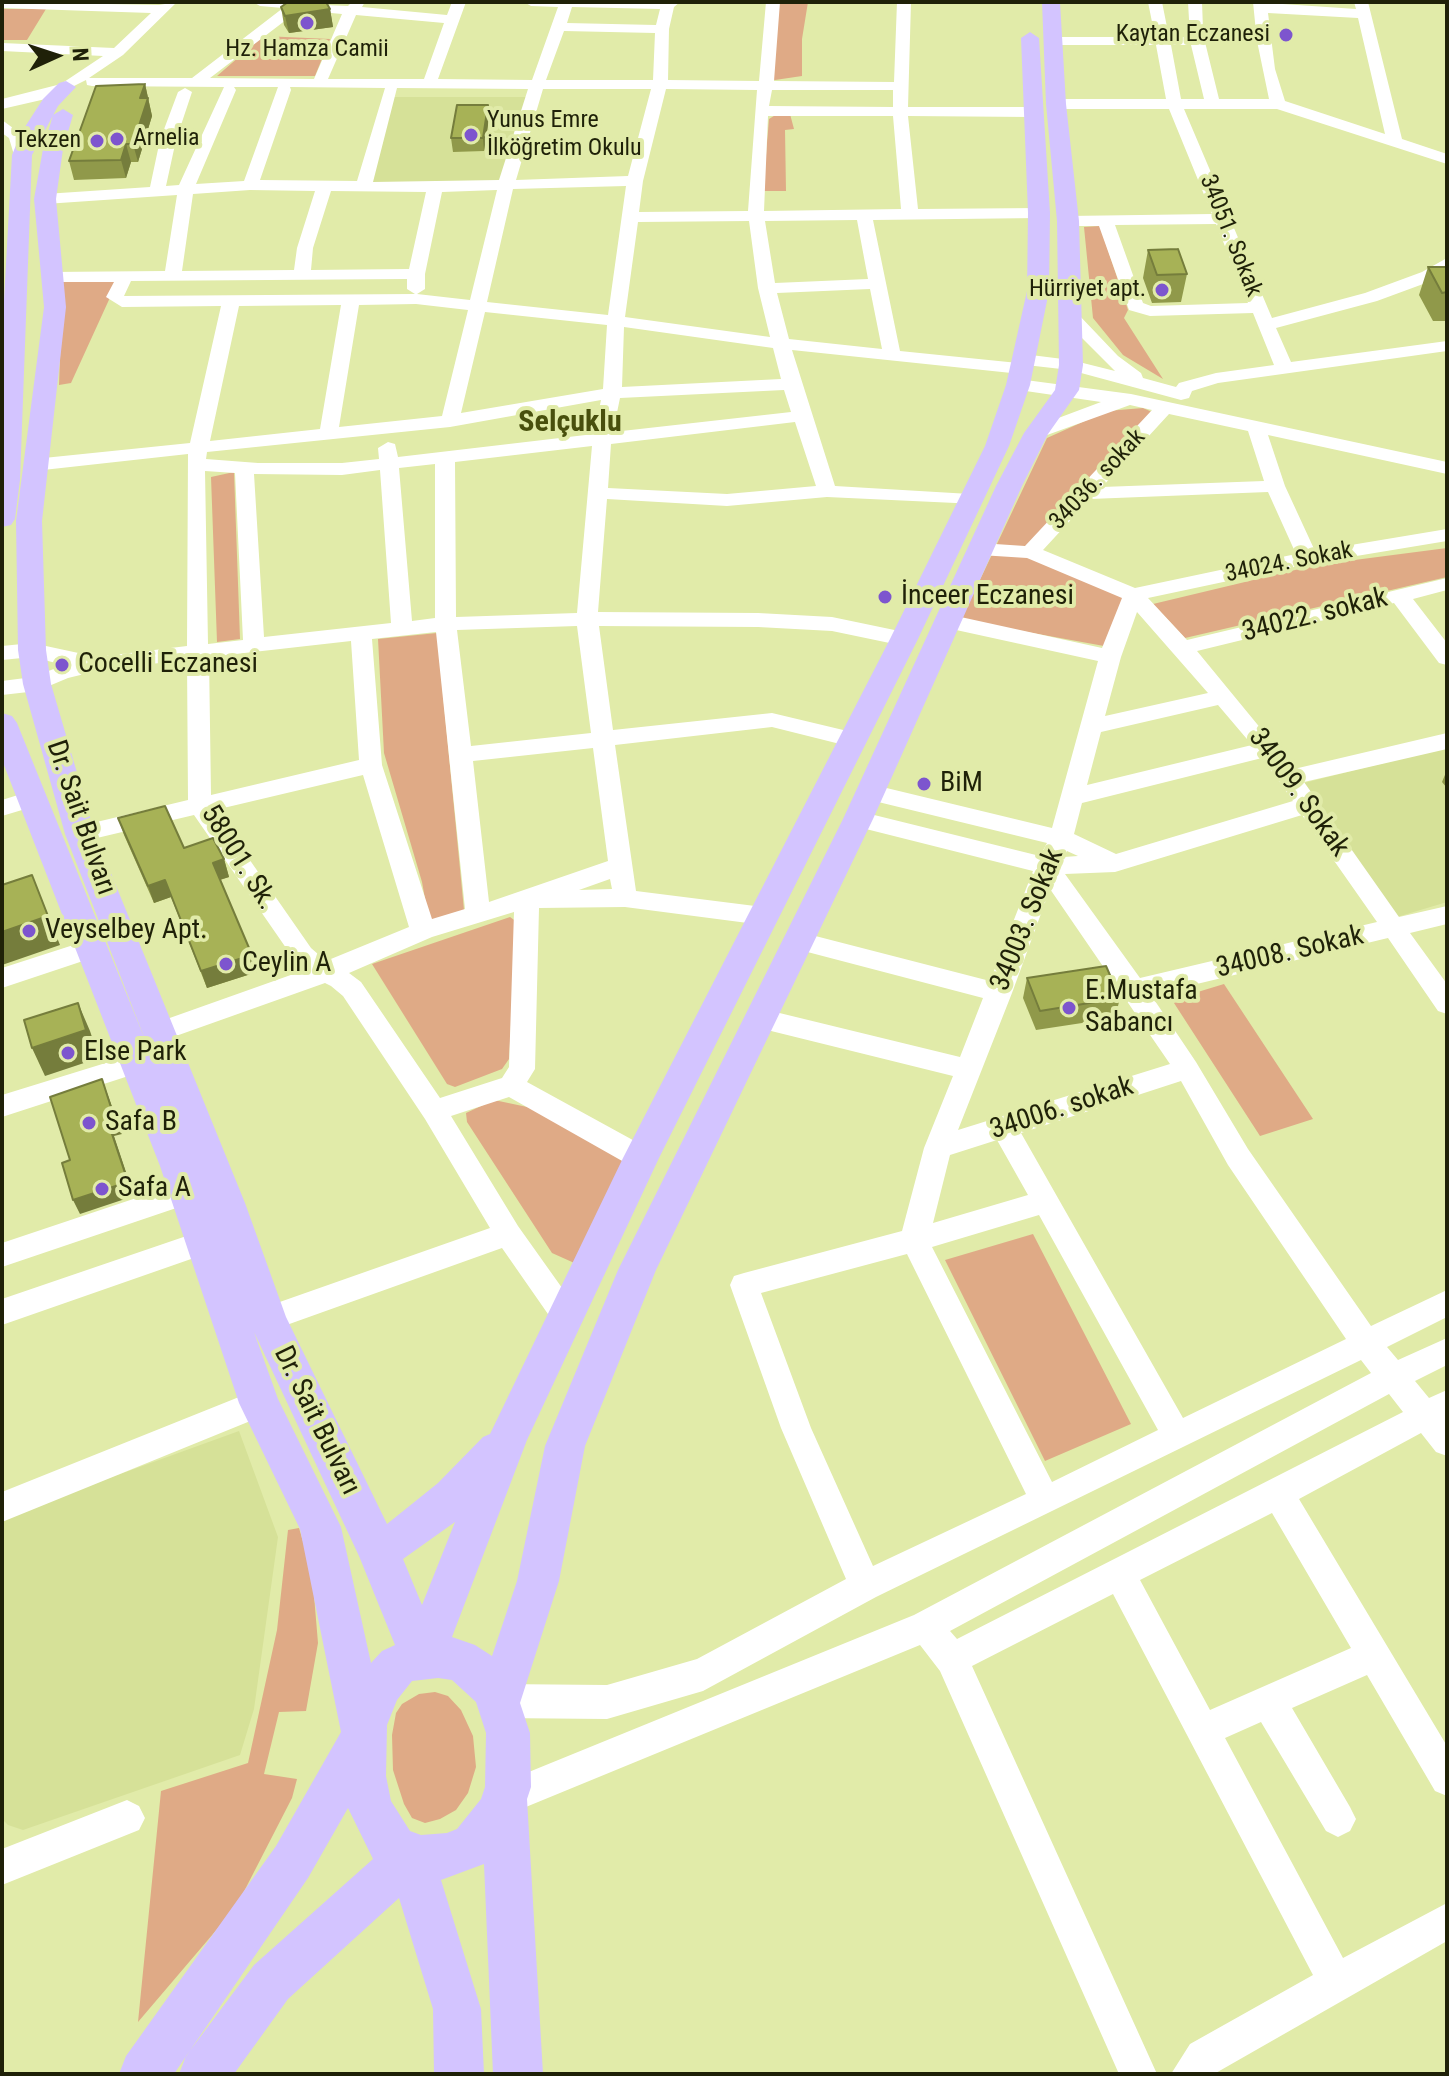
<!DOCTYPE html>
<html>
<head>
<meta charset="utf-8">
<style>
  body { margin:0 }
  #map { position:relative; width:1449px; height:2076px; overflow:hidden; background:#e1eba9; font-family:"Roboto Condensed",sans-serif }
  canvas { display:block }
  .frame { position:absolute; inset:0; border:4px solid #1f2108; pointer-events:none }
  .north { position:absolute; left:16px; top:16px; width:80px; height:80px; -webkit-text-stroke:6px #e1eba9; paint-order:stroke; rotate:87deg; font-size:22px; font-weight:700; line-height:32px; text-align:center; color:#1f2108 }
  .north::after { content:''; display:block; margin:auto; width:28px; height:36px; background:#1f2108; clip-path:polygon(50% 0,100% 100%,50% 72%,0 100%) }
</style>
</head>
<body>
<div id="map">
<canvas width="1449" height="2076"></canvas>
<div class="frame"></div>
<div class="north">N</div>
</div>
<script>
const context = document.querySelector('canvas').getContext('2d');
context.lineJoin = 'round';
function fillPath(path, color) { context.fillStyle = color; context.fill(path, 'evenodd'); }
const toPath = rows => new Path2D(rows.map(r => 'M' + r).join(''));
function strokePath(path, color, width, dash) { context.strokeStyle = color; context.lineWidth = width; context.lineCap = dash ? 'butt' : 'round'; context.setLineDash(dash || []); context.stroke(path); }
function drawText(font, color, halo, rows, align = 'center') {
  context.font = font + ' "Roboto Condensed",sans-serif'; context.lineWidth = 8; context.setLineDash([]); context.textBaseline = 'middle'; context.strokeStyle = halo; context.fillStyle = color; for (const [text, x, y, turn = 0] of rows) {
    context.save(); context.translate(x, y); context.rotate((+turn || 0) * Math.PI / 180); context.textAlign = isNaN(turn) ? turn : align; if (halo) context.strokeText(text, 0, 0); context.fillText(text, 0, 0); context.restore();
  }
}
fillPath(toPath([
  [394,97,527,97,502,178,495,182,372,183],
  [1447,747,1447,902,1397,917,1304,783],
  [239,1431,278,1537,254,1709,240,1755,23,1830,8,1825,2,1819,2,1522,7,1515]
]), '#d6e198');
fillPath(toPath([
  [779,2,808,2,802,39,802,76,775,80,770,79],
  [2,9,46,9,27,40,2,40],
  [263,36,330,39,315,76,217,76],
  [777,114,790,114,794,129,785,130,786,191,763,191,769,119],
  [1100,226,1128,310,1124,318,1163,379,1123,355,1093,318,1084,227],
  [118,280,71,383,59,385,63,281],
  [1143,408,1152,412,1031,551,1133,595,1104,646,961,620,1047,438,1107,411],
  [234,472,240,639,217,642,211,477],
  [1447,548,1447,577,1185,638,1153,604,1316,565],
  [437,633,464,910,429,921,422,882,384,753,378,639],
  [510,917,517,922,509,1059,502,1069,455,1087,447,1084,372,964],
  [1224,984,1313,1119,1260,1136,1174,1003,1178,998],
  [494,1100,532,1108,629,1156,581,1266,552,1253,467,1122,466,1113],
  [1033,1234,1131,1424,1045,1461,945,1260],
  [299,1528,312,1572,318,1643,306,1711,279,1712,264,1774,297,1779,292,1798,236,1907,138,2022,161,1791,248,1763,277,1630,288,1530],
  [435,1692,448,1696,461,1710,473,1736,476,1767,468,1793,456,1810,440,1819,425,1823,412,1818,404,1804,393,1770,392,1735,396,1713,402,1704,419,1694]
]), '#dfaa86');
fillPath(toPath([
  [2,2,159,5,177,2,123,55,89,78,192,78,283,8,260,6,253,2,348,6,352,2,365,2,362,7,447,15,452,2,466,2,438,79,532,80,558,7,531,6,524,2,680,2,674,7,669,29,668,80,759,81,766,2,780,2,774,81,894,82,897,2,911,2,908,107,1032,107,1040,112,1032,117,908,116,918,209,1039,208,1047,213,1039,218,873,220,900,351,1018,363,1014,359,1023,354,1071,360,1115,371,1065,321,1062,317,1065,313,1071,312,1077,313,1118,356,1141,373,1143,378,1176,387,1179,383,1216,373,1274,365,1253,313,1150,316,1129,310,1099,226,1068,226,1060,221,1068,216,1212,214,1169,109,1056,109,1048,104,1056,99,1166,99,1156,45,1052,45,1045,41,1052,37,1155,37,1148,2,1162,2,1169,37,1190,37,1188,2,1202,2,1203,29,1256,32,1253,2,1356,9,1354,2,1368,2,1402,139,1447,154,1447,164,1277,109,1184,109,1229,215,1233,219,1231,221,1272,318,1365,293,1422,272,1447,258,1447,271,1434,280,1377,301,1276,328,1291,362,1447,341,1447,351,1218,383,1192,391,1189,398,1181,400,1070,370,1026,365,1030,369,1021,374,792,350,835,486,970,494,977,496,980,500,977,504,827,497,727,506,607,499,598,612,758,613,832,617,904,632,915,639,904,646,832,631,758,627,599,626,613,730,772,713,860,734,863,739,860,744,852,747,772,727,615,745,636,891,763,907,772,910,775,916,772,922,763,925,625,907,539,908,535,1069,527,1082,651,1150,655,1158,651,1166,641,1169,631,1166,509,1097,451,1116,518,1226,577,1309,582,1318,577,1327,567,1331,557,1327,502,1248,267,1332,257,1328,252,1319,257,1310,490,1228,425,1119,343,996,331,986,325,983,159,1042,150,1039,146,1032,150,1025,302,971,194,815,80,842,72,840,68,834,72,828,80,826,188,800,187,660,105,669,68,678,37,691,2,695,2,681,33,677,64,665,32,657,2,660,2,646,32,643,97,657,187,646,188,454,34,471,24,465,34,459,190,443,221,306,122,307,106,297,114,282,51,282,42,277,51,272,165,271,177,195,45,204,37,199,45,194,150,187,160,140,178,92,185,88,192,92,176,140,166,186,179,185,224,87,92,86,87,85,86,80,50,98,2,109,2,99,61,84,103,56,2,51,2,43,114,48,151,13,2,8,2,2],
  [572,7,660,9,656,25,567,23,572,7],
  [299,10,342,14,314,79,210,78,299,10],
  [1268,13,1358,18,1385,134,1285,101,1275,69,1268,13],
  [356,15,444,23,424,79,328,79,356,15],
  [564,31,655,33,653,80,546,80,564,31],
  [1204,38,1257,41,1269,99,1219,99,1204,38],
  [1171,45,1191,45,1204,99,1181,99,1171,45],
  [234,87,278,87,244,181,196,184,236,90,234,87],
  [290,87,385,88,357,181,260,180,291,90,290,87],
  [397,88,528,89,499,180,373,182,397,88],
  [543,89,651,89,628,176,516,180,543,89],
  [666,89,757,90,748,211,639,212,643,181,666,89],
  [772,90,893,90,893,107,769,106,772,90],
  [768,116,893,116,901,209,764,211,768,116],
  [626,186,608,315,487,302,513,189,626,186],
  [250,190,315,191,297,248,294,270,182,271,193,194,250,190],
  [497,190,470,300,417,294,425,289,425,274,442,192,497,190],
  [331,191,426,192,409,269,311,270,313,248,331,191],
  [857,220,868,279,775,283,765,221,857,220],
  [749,221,758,288,770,337,625,317,638,222,749,221],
  [1216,224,1248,303,1151,306,1143,303,1115,225,1216,224],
  [407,279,407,289,415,294,124,296,131,281,407,279],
  [870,289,882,349,789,339,777,293,870,289],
  [416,304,468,310,442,416,339,427,359,305,416,304],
  [341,305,320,429,210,441,239,306,341,305],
  [485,312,607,325,603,389,461,413,485,312],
  [624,327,773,348,781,379,622,387,624,327],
  [784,390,791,412,613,432,620,398,784,390],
  [601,400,594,434,398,457,395,444,388,442,378,448,379,459,342,463,258,463,206,459,207,452,450,427,601,400],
  [795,422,816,486,727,494,608,488,611,444,795,422],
  [592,446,577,613,456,617,455,462,592,446],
  [435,464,435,618,412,621,399,468,435,464],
  [380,470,391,623,264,637,254,474,342,475,380,470],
  [205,471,235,473,243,640,208,644,205,471],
  [577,626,591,733,471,746,457,630,577,626],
  [436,632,465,909,432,919,382,765,372,639,436,632],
  [351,641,359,760,211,795,209,657,351,641],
  [593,748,608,861,489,902,473,761,593,748],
  [363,775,409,927,326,961,311,948,215,810,363,775],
  [610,879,612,889,579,890,610,879],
  [514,912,509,1067,502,1078,440,1098,361,982,349,973,432,937,514,912],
  [2,120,24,136,30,155,28,158,16,158,14,155,9,138,2,133,2,120],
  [1018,379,1131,394,1447,462,1447,474,1268,435,1285,486,1315,551,1447,529,1447,541,1308,564,1148,598,1187,640,1447,578,1447,590,1413,599,1447,643,1447,665,1439,663,1394,603,1197,651,1294,769,1447,733,1447,749,1304,782,1399,917,1447,906,1447,924,1410,933,1447,984,1447,1014,1438,1011,1388,938,1151,995,1196,1062,1248,1149,1371,1326,1447,1290,1447,1317,1387,1347,1398,1360,1447,1338,1447,1365,1415,1381,1429,1398,1447,1390,1447,1456,1436,1452,1421,1433,1299,1499,1447,1746,1447,1796,1435,1791,1367,1675,1292,1708,1350,1807,1356,1819,1350,1831,1338,1837,1326,1831,1261,1722,1225,1738,1343,1958,1447,1903,1447,1941,1214,2074,1171,2074,1190,2044,1313,1975,1113,1594,972,1666,1157,2074,1119,2074,940,1671,920,1645,504,1816,492,1811,487,1799,492,1787,914,1615,1371,1373,1361,1360,876,1597,703,1691,607,1719,499,1718,487,1713,482,1701,487,1689,499,1684,607,1685,697,1659,846,1579,781,1428,730,1285,734,1276,744,1273,902,1231,924,1148,953,1076,759,1028,750,1025,746,1018,750,1011,759,1008,960,1057,983,998,796,949,787,947,784,940,787,933,796,931,990,981,1033,871,858,827,850,825,846,819,850,813,858,811,1040,856,1047,843,870,800,862,798,858,792,862,786,870,784,1052,828,1098,661,947,628,936,621,947,614,1102,648,1122,598,1027,558,980,555,970,549,980,543,1025,546,1152,410,1130,405,1036,439,1027,433,1029,429,1101,402,1012,389,1009,385,1018,379],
  [1169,414,1248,431,1264,481,1102,487,1169,414],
  [1268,492,1296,554,1135,588,1043,550,1090,499,1268,492],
  [1137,612,1208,693,1105,716,1121,657,1137,612],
  [1218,705,1252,745,1087,785,1101,732,1218,705],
  [1262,758,1293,801,1116,854,1074,834,1082,803,1262,758],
  [1302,815,1377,922,1140,978,1065,874,1115,872,1302,815],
  [1067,851,1078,856,1064,857,1067,851],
  [1050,889,1170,1064,958,1130,1012,993,1050,889],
  [1181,1081,1228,1165,1346,1339,1183,1418,1021,1133,1181,1081],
  [997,1140,1028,1195,933,1223,950,1155,997,1140],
  [1039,1215,1158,1430,1052,1482,932,1247,1039,1215],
  [907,1254,1026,1494,873,1566,811,1428,761,1293,907,1254],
  [1389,1394,1403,1412,957,1639,950,1631,1389,1394],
  [1272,1513,1351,1648,1210,1710,1140,1580,1272,1513],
  [34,790,42,792,46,798,42,804,2,816,2,800,34,790],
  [92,939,101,941,104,948,101,955,2,988,2,968,92,939],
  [138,1053,147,1056,151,1063,147,1070,2,1117,2,1095,138,1053],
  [187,1181,197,1185,201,1193,197,1201,2,1267,2,1243,187,1181],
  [204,1230,214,1233,218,1242,214,1251,2,1325,2,1299,204,1230],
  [259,1389,270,1393,274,1403,270,1413,2,1522,2,1492,259,1389],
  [127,1800,139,1806,145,1818,139,1830,2,1885,2,1849,127,1800]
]), '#fff');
fillPath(toPath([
  [1042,2,1060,2,1066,104,1079,221,1083,365,1079,390,1048,434,1022,486,873,819,656,1270,585,1446,559,1581,520,1703,530,1733,531,1787,527,1799,543,2074,493,2074,484,1864,441,1880,481,2009,484,2074,434,2074,433,2009,399,1898,288,1999,234,2074,179,2074,186,2056,254,1965,373,1859,348,1808,308,1878,174,2074,119,2074,126,2056,276,1846,341,1732,300,1529,239,1403,160,1166,2,760,2,713,12,716,17,723,148,1047,65,834,23,684,18,650,16,521,44,307,34,199,43,149,53,115,63,109,73,115,63,149,56,199,66,307,42,521,46,650,51,684,95,834,245,1203,286,1317,387,1524,438,1483,483,1437,490,1434,623,1158,890,639,985,446,1006,385,1027,291,1028,213,1021,38,1030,32,1039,38,1050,213,1049,291,1030,385,1009,446,918,639,659,1158,527,1440,452,1637,475,1645,492,1656,517,1581,545,1446,618,1270,843,819,996,486,1024,433,1055,390,1059,365,1057,221,1046,104,1042,2],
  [254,1332,359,1556,395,1645,382,1651,371,1663,341,1527,278,1399,254,1332],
  [455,1522,422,1605,403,1559,455,1522],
  [438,1678,452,1680,476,1702,486,1733,485,1787,481,1799,457,1829,447,1833,421,1835,410,1831,391,1801,386,1776,387,1725,397,1700,412,1681,438,1678],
  [66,81,76,87,58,106,32,155,20,480,15,519,11,525,2,527,2,336,12,155,21,133,43,99,59,83,66,81]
]), '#d3c4ff');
fillPath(toPath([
  [281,7,330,9,333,27,289,33,284,25],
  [145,84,152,116,138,162,131,162,126,178,74,180,69,161],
  [488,105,489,118,484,151,453,152,451,138],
  [1148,250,1187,274,1181,302,1152,303,1143,278],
  [1428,267,1447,267,1447,321,1433,321,1419,295],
  [1447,770,1447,788,1442,782],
  [118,818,184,848,224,859,229,877,220,880,252,955,257,972,207,988,171,897,154,903,124,835],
  [1027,978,1120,998,1115,1018,1036,1030,1023,998]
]), '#90994a');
fillPath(toPath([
  [330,9,333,27,289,33,285,16],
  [145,84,152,116,138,162,133,144,140,98],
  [488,105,489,118,484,151,483,138],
  [126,144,131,162,126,178,121,160],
  [224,859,229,877,219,880,213,863],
  [32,875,60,945,2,965,2,932],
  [165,880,171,897,154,903,148,886],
  [252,955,257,972,207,988,201,971],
  [78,1003,90,1031,99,1058,45,1076,32,1048],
  [102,1079,122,1134,114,1136,134,1196,80,1214,73,1200,108,1122]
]), '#757d3c');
const building = toPath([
  [288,2,326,2,330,9,285,16,281,7,288,2],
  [145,84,140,98,148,98,133,144,126,144,121,160,69,161,96,86,145,84],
  [457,105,488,105,483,138,451,138,457,105],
  [1178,249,1187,274,1157,275,1148,250,1178,249],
  [1428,267,1447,267,1447,292,1442,293,1428,267],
  [165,806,184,848,213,838,224,859,213,863,252,955,201,971,165,880,148,886,118,818,165,806],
  [32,875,48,916,2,932,2,885,32,875],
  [1106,966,1120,998,1040,1011,1027,978,1106,966],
  [78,1003,86,1030,32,1048,24,1020,78,1003],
  [102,1079,115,1120,108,1122,128,1182,73,1200,62,1163,70,1160,50,1097,102,1079]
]);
fillPath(building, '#a7b256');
strokePath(building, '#757d3c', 2);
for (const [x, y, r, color] of [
  [307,23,8,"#7d55ce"],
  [1286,35,8,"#7d55ce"],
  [471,135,8,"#7d55ce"],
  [117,139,8,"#7d55ce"],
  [97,141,8,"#7d55ce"],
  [1162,290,8,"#7d55ce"],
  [885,597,8,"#7d55ce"],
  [62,665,8,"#7d55ce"],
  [924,784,8,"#7d55ce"],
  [29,931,8,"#7d55ce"],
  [226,964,8,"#7d55ce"],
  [1069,1008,8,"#7d55ce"],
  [68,1053,8,"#7d55ce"],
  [89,1123,8,"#7d55ce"],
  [102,1189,8,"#7d55ce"]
]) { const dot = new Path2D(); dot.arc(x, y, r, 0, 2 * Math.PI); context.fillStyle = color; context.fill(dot); strokePath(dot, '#e1eba9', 3); }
drawText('24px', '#1f2108', '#e1eba9', [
  ["Kaytan Eczanesi",1270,35],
  ["Hz. Hamza Camii",307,50,"center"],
  ["Yunus Emre",487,121,"left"],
  ["İlköğretim Okulu",487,149,"left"],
  ["Arnelia",133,139,"left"],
  ["Tekzen",81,141],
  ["Hürriyet apt.",1146,290]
], 'right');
drawText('24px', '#1f2108', '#e1eba9', [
  ["34051. Sokak",1230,236,68],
  ["34036. sokak",1098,480,-47],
  ["34024. Sokak",1289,563,-11]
]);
drawText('28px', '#1f2108', '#e1eba9', [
  ["İnceer Eczanesi",901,597],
  ["Cocelli Eczanesi",78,665],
  ["BiM",940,784],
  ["Veyselbey Apt.",45,931],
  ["Ceylin A",242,964],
  ["E.Mustafa",1085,992],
  ["Sabancı",1085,1024],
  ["Else Park",84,1053],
  ["Safa B",105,1123],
  ["Safa A",118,1189]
], 'left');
drawText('28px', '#1f2108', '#e1eba9', [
  ["34022. sokak",1315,616,-14],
  ["34009. Sokak",1298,793,54],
  ["Dr. Sait Bulvarı",80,818,71],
  ["58001. Sk.",238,858,58],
  ["34003. Sokak",1028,920,-68],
  ["34008. Sokak",1290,953,-13],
  ["34006. sokak",1062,1109,-18],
  ["Dr. Sait Bulvarı",316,1421,64]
]);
drawText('bold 30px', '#484f0d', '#e1eba9', [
  ["Selçuklu",570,423]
]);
</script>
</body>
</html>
